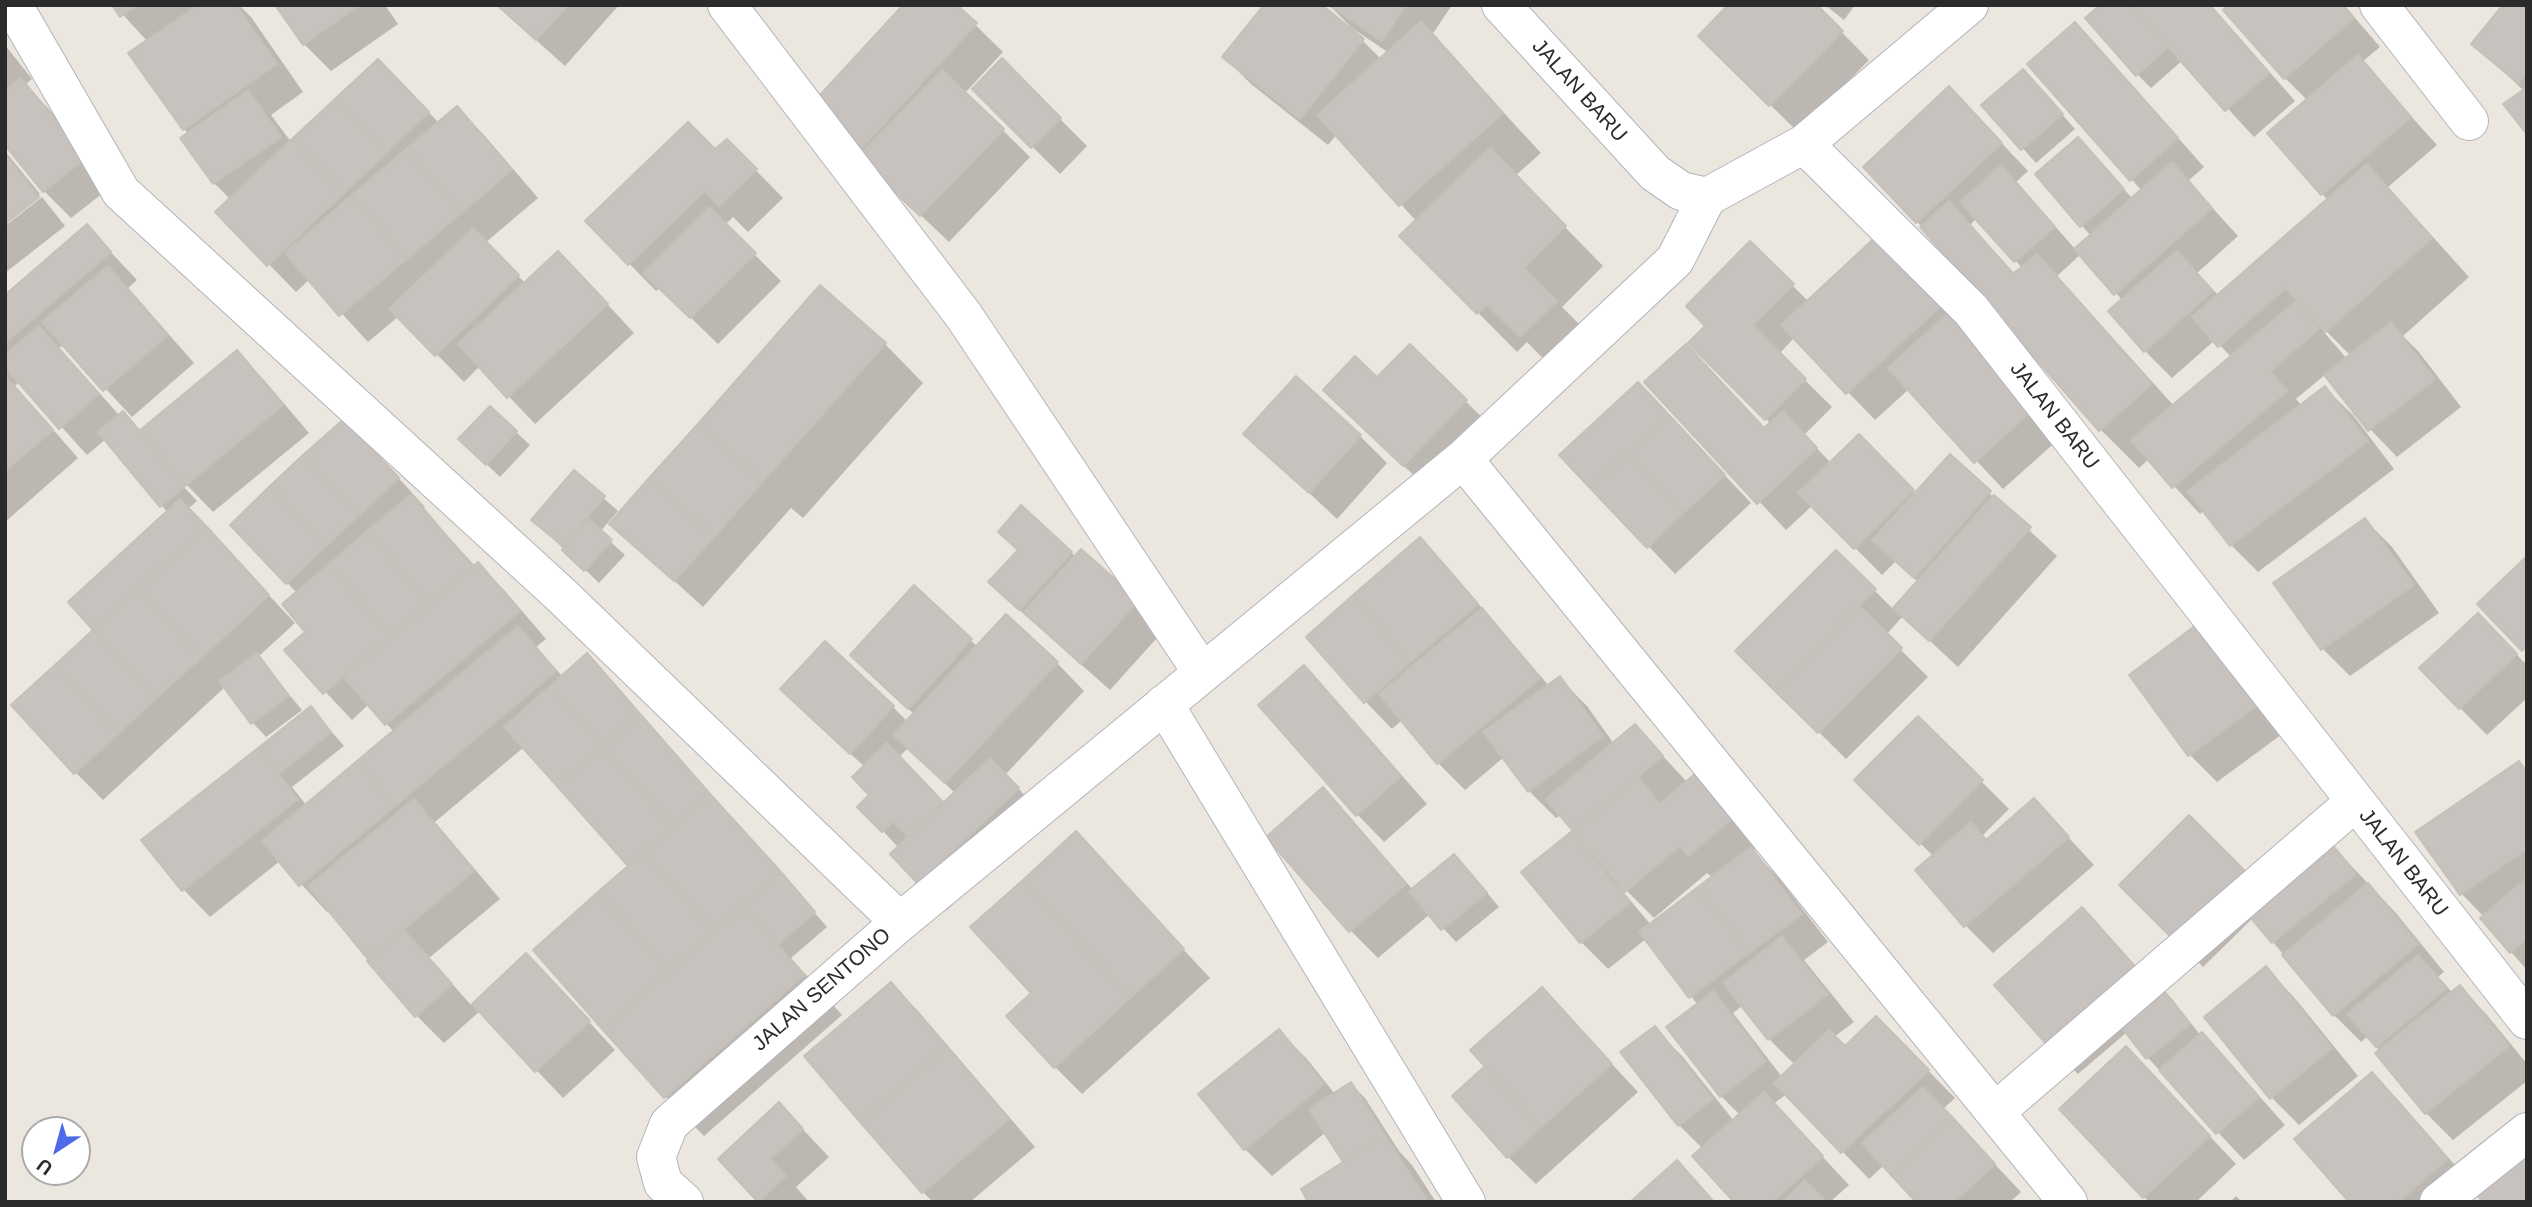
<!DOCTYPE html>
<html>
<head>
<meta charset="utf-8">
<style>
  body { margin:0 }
  #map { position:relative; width:2532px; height:1207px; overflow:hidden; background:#ebe6de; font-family:Arial,sans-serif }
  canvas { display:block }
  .frame { position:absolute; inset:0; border:7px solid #2b2b2b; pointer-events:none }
  .north { position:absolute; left:21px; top:1116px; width:70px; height:70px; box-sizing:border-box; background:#fff; border:2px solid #aaa; border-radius:50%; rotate:216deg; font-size:19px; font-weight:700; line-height:28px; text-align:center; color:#2b2b2b }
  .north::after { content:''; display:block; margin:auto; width:24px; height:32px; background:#4e6ae8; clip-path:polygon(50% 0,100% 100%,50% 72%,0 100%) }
</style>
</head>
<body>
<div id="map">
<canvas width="2532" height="1207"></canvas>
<div class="frame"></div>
<div class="north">U</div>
</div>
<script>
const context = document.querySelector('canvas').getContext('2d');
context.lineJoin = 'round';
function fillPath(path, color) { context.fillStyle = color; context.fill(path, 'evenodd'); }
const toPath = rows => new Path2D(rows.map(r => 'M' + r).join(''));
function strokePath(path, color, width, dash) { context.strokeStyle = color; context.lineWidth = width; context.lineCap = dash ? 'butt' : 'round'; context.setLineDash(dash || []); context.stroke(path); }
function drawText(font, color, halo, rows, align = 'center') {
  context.font = font + ' Arial,sans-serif'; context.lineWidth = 6; context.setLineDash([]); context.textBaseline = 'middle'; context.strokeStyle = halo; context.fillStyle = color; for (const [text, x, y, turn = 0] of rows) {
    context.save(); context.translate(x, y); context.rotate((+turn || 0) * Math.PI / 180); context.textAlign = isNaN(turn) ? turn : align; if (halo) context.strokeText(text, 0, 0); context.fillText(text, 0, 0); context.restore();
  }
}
fillPath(toPath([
  [114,5,239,5,251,17,303,92,271,115,292,143,405,88,439,123,457,108,484,135,538,198,485,243,526,284,586,281,634,333,535,424,480,366,464,382,399,316,368,342,310,279,296,292,218,212,231,200,214,183,189,134,184,129,148,42],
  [277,5,385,5,398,24,331,71,304,44],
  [497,5,619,5,565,66],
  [955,5,1003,52,965,93,1030,157,949,242,888,184,812,106],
  [1329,5,1452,5,1432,35,1541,153,1515,176,1603,266,1562,307,1595,340,1559,375,1527,342,1517,352,1402,236,1417,222,1337,134,1328,145,1251,84,1224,57,1362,40,1381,59,1389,53,1352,28],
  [1815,5,1869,60,1798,132,1700,36],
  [1825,5,1855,5,1844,20],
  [2103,5,2211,5,2295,101,2254,137,2183,60,2151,88,2137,74],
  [2230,5,2344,5,2380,47,2362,62,2437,145,2388,187,2469,277,2403,336,2418,351,2461,407,2397,457,2370,429,2326,374,2296,399,2302,406,2325,388,2353,415,2394,469,2258,572,2231,545,2204,510,2200,514,2149,459,2139,468,2100,429,1923,228,1866,167,1976,116,2028,171,2016,182,2076,250,2091,236,2037,175,2077,140,2133,199,2142,191,2030,64,2075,24,2102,52,2204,167,2188,181,2238,236,2197,273,2219,296,2328,200,2322,194,2308,101,2285,78],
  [1977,218,2023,269,2016,275,1970,225],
  [2081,254,2123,301,2145,351,2172,378,2215,340,2232,358,2174,406,2057,276],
  [2326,331,2351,356,2347,359,2324,332],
  [2527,5,2527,131,2506,104,2524,91,2474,44],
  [5,45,32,79,25,85,48,108,112,186,71,218,44,191,5,143],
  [1002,61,1087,146,1060,174,974,89],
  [2036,85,2075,129,2036,163,1984,105],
  [727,141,783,198,748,232,733,217,725,225,781,281,718,344,660,288,656,291,588,221,715,151],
  [5,151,40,194,5,222],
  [42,197,65,226,5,273,5,226],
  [87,227,137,280,128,288,194,363,132,417,64,344,59,348,120,416,141,432,237,353,264,380,309,433,213,512,186,484,181,484,197,501,188,509,295,623,258,657,302,710,266,737,253,723,225,687,103,800,75,772,95,631,168,513,106,439,87,455,20,381,15,386,78,458,5,522,5,297],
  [1881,234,1972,329,1965,336,2060,438,2003,489,1909,389,1875,420,1795,337,1779,354,1832,407,1804,435,1831,463,1859,436,1916,494,1950,457,2057,556,1958,667,1903,616,1886,635,1928,677,1846,759,1737,651,1836,552,1894,610,1918,582,1896,561,1882,575,1813,505,1786,530,1647,382,1765,429,1771,424,1691,343,1708,326,1750,243,1809,302],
  [820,287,885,344,923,383,803,518,791,508,703,607,612,524],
  [1410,347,1493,428,1431,492,1353,417],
  [1665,412,1751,503,1675,574,1562,455],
  [516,432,530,445,500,477,475,453],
  [1246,434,1360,436,1387,463,1337,519],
  [371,448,425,507,423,509,475,566,478,564,505,591,546,639,536,647,563,677,587,656,614,683,827,927,791,958,842,1015,704,1136,666,1097,604,1028,630,866,524,747,435,822,500,899,429,958,472,1006,526,956,553,983,615,1050,563,1098,480,1011,444,1043,416,1015,330,910,327,912,280,861,210,917,183,889,311,708,344,746,292,787,307,806,394,732,369,704,352,720,286,650,307,632,297,593,232,525],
  [574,472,618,511,600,532,625,555,599,583,547,533],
  [1021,508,1076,557,1165,629,1110,690,1018,609,991,582,1019,551],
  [2365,520,2392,547,2439,613,2350,676,2323,649,2276,584],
  [1420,539,1447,567,1549,686,1559,678,1587,706,1614,744,1635,726,1688,783,1696,776,1760,846,1753,851,1778,877,1828,942,1804,960,1854,1022,1834,1037,1845,1048,1903,1045,1955,1098,1943,1109,2021,1192,2010,1202,1918,1202,1884,1165,1869,1179,1787,1094,1773,1104,1849,1185,1830,1202,1736,1202,1703,1149,1679,1125,1623,1053,1655,1029,1682,1056,1734,1121,1740,1115,1721,1096,1698,1005,1646,939,1608,969,1581,942,1571,834,1597,860,1599,858,1562,814,1556,818,1529,791,1504,757,1465,790,1438,763,1402,720,1392,729,1365,701],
  [1707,873,1713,878,1651,925,1619,887,1621,885,1654,918],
  [1743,1005,1769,1039,1795,1065,1782,1077,1733,1013],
  [914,588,978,647,1057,663,1084,691,1005,775,1045,816,947,910,920,883,899,848,860,807,872,795,865,767,809,716,893,707,908,722,915,715,879,682],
  [908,748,956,794,945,804,899,757],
  [2203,623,2289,729,2217,782,2189,754],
  [2505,643,2527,665,2527,698,2487,735,2460,708],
  [1304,668,1331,695,1427,804,1384,842,1357,814],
  [1918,718,2009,809,1982,836,1988,841,2034,800,2094,865,1993,953,1966,926,1934,857,1857,780],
  [2519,763,2527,771,2527,970,2482,919,2484,917,2461,893],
  [1323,790,1350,817,1413,890,1468,870,1499,907,1456,942,1430,914,1378,958,1351,931,1269,837],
  [1076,834,1210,978,1082,1094,1055,1067,1033,993],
  [2325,838,2395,912,2444,972,2438,977,2453,993,2460,987,2487,1015,2527,1064,2527,1081,2453,1140,2426,1113,2368,1036,2361,1042,2334,1015,2253,918,2203,967,2122,885,2262,890],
  [2082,910,2155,988,2158,985,2172,999,2201,1036,2229,1062,2285,1125,2244,1160,2148,1058,2127,1032,2078,1074,2051,1047],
  [2266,969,2293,996,2358,1076,2299,1125,2272,1098],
  [891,984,918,1011,1035,1147,970,1202,933,1202,923,1192],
  [1542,989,1638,1092,1536,1184,1508,1157,1487,1066],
  [1279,1031,1306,1058,1335,1094,1351,1084,1365,1098,1399,1151,1412,1165,1436,1202,1311,1202,1346,1162,1326,1132,1272,1176,1245,1149],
  [2372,1074,2399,1101,2474,1187,2457,1202,2351,1202],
  [2153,1076,2236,1164,2196,1202,2149,1202,2061,1109],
  [779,1104,829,1157,796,1187,809,1202,760,1202,720,1159],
  [2236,1196,2242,1202,2230,1202]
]), '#0003');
const building = toPath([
  [112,5,137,5,120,17,112,5],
  [198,5,236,5,277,64,183,130,128,53,198,5],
  [275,5,359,5,303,45,275,5],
  [497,5,568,5,536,40,497,5],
  [903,5,957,5,977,23,859,151,810,106,903,5],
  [1264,5,1322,5,1364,39,1300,119,1222,57,1264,5],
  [1329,5,1406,5,1382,41,1329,5],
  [1728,5,1817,5,1843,31,1769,106,1698,36,1728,5],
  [2100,5,2131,5,2168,47,2136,76,2085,18,2100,5],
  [2131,5,2209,5,2269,73,2225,111,2131,5],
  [2228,5,2343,5,2354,18,2284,79,2223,10,2228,5],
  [2503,5,2527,5,2527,72,2518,83,2471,44,2503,5],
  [1421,21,1503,113,1399,206,1317,115,1421,21],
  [2075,22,2178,138,2130,181,2027,64,2075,22],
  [2358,55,2411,117,2321,195,2267,133,2358,55],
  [1002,58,1061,118,1031,148,972,89,1002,58],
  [378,59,429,112,386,153,335,99,378,59],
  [2023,69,2063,114,2021,150,1981,105,2023,69],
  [942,70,1004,129,920,216,858,157,942,70],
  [21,78,86,158,43,192,5,145,5,91,21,78],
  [1949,86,2002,143,1916,223,1863,167,1949,86],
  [2527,87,2527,130,2525,132,2503,104,2527,87],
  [248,90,281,137,213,184,180,138,248,90],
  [335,99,386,153,344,193,292,139,335,99],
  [457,106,512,170,461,213,406,149,457,106],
  [688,122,715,149,727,139,757,169,719,206,705,191,628,265,585,221,688,122],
  [2078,137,2124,189,2080,227,2035,174,2078,137],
  [292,139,344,193,267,266,215,212,292,139],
  [1490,148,1566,226,1524,268,1557,301,1520,337,1487,305,1477,314,1399,236,1490,148],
  [406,149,461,213,407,259,352,195,406,149],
  [5,155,39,197,5,224,5,155],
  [2172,162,2212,208,2114,295,2074,249,2172,162],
  [2367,164,2432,238,2325,332,2286,288,2218,347,2192,317,2367,164],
  [2001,165,2055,227,2014,262,1960,202,2001,165],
  [352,195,407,259,339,316,285,253,352,195],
  [1949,201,2013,274,2037,254,2152,384,2099,431,1920,227,1949,201],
  [709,207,756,253,690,318,643,273,709,207],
  [87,224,111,252,5,343,5,295,87,224],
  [473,228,519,275,435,356,389,309,473,228],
  [1881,232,1946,301,1846,394,1781,325,1881,232],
  [1750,241,1794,284,1753,325,1806,379,1765,420,1688,343,1705,326,1686,306,1750,241],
  [558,251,608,304,507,398,458,344,558,251],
  [2177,251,2213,291,2144,352,2108,311,2177,251],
  [108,266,168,335,103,391,42,322,108,266],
  [820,285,886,343,763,481,698,424,820,285],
  [2296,301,2319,329,2270,371,2287,391,2172,488,2131,440,2296,301],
  [1946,315,2034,409,1974,463,1888,368,1946,315],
  [2391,322,2435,379,2368,431,2324,375,2391,322],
  [39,326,99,394,59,429,5,367,5,355,39,326],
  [1410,344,1467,400,1403,466,1323,390,1355,356,1377,377,1410,344],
  [1686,344,1764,428,1783,411,1817,448,1757,504,1644,382,1686,344],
  [237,350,283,405,185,486,139,431,237,350],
  [5,376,53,430,5,471,5,376],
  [1296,376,1361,435,1309,493,1243,434,1296,376],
  [1638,382,1669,415,1590,488,1559,455,1638,382],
  [2325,386,2368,441,2230,546,2187,491,2325,386],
  [490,406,517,431,486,465,458,439,490,406],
  [123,411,185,486,160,507,98,432,123,411],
  [1669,415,1725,475,1683,513,1628,454,1669,415],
  [344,419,399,478,359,515,303,455,344,419],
  [698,424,763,481,714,537,649,478,698,424],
  [1859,434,1914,490,1854,549,1798,493,1859,434],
  [1628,454,1683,513,1647,548,1590,488,1628,454],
  [1950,454,1991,491,1914,578,1872,540,1950,454],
  [303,455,359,515,326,546,270,486,303,455],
  [574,470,605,496,563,546,531,520,574,470],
  [649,478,714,537,674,581,609,524,649,478],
  [270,486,326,546,286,584,230,525,270,486],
  [411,494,472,566,429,604,367,531,411,494],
  [1994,495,2031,527,1929,641,1893,608,1994,495],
  [180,499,207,527,93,630,68,602,180,499],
  [1021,505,1072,552,1019,610,988,582,1018,550,998,532,1021,505],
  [2365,518,2414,585,2321,650,2273,583,2365,518],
  [589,519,612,540,584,571,562,550,589,519],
  [207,527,269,595,201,658,138,589,207,527],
  [367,531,429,604,391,636,329,564,367,531],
  [1420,537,1478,604,1410,662,1353,595,1420,537],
  [1081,549,1139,600,1081,664,1024,612,1081,549],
  [1836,550,1876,589,1775,691,1735,651,1836,550],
  [2527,556,2527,646,2522,651,2477,604,2527,556],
  [478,562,520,611,385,725,343,676,478,562],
  [329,564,391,636,323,694,284,650,305,632,282,604,329,564],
  [914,585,972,639,908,709,850,655,914,585],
  [138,589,201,658,156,698,93,630,138,589],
  [1353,595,1410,662,1364,703,1306,637,1353,595],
  [1860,606,1902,648,1818,733,1775,691,1860,606],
  [1482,608,1540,678,1437,764,1379,694,1482,608],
  [2478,613,2517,654,2459,709,2419,668,2478,613],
  [1006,614,1058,662,945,783,893,735,1006,614],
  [2203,620,2263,701,2188,756,2129,675,2203,620],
  [518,626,556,671,395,806,357,761,518,626],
  [93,630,156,698,118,734,55,665,93,630],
  [825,641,894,706,850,754,780,689,825,641],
  [257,653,289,696,251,724,219,681,257,653],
  [587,653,640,714,603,747,550,686,587,653],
  [55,665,118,734,74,774,11,705,55,665],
  [1304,665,1401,776,1356,816,1258,705,1304,665],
  [1560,676,1603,736,1528,792,1483,732,1560,676],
  [550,686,603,747,557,786,504,727,550,686],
  [311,706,331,732,278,774,258,748,311,706],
  [640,714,710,794,673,826,603,747,640,714],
  [1918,716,1983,780,1919,845,1854,780,1918,716],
  [1635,724,1663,756,1573,831,1546,799,1635,724],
  [887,743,944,803,908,837,893,821,882,832,857,807,869,795,852,777,887,743],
  [603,747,673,826,628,866,557,786,603,747],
  [258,748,298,799,182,891,141,840,258,748],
  [990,758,1019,788,918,884,890,854,990,758],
  [357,761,395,806,299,886,262,841,357,761],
  [2519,761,2527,772,2527,849,2460,895,2415,832,2519,761],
  [1696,773,1734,817,1688,856,1680,846,1625,892,1573,831,1638,777,1660,804,1696,773],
  [1323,787,1406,884,1349,932,1266,837,1323,787],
  [710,794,781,872,714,931,644,852,710,794],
  [2034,798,2069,837,1964,927,1915,870,1971,822,1986,840,2034,798],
  [414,799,474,871,368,959,308,886,414,799],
  [2189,815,2246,872,2175,941,2119,885,2189,815],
  [1076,831,1184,949,1130,998,1023,880,1076,831],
  [1571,832,1630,903,1580,943,1521,872,1571,832],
  [2325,836,2356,874,2272,943,2241,906,2325,836],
  [1751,847,1802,914,1749,953,1698,887,1751,847],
  [644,852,714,931,668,971,598,892,644,852],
  [1454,854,1487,893,1441,930,1409,891,1454,854],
  [781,872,815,912,777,945,743,906,781,872],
  [2527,878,2527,939,2510,953,2480,918,2527,878],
  [1023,880,1130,998,1054,1068,1006,1016,1031,993,970,927,1023,880],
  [2368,883,2418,944,2333,1016,2282,955,2368,883],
  [1698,887,1749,953,1689,998,1639,932,1698,887],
  [598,892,668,971,603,1030,533,950,598,892],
  [743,906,804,975,664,1098,603,1030,743,906],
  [2082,907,2139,971,2050,1048,1994,985,2082,907],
  [403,929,452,984,415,1017,367,961,403,929],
  [1782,936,1828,994,1768,1040,1723,983,1782,936],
  [526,953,590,1021,535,1072,472,1004,526,953],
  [2418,955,2447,988,2376,1047,2347,1014,2418,955],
  [2266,966,2332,1048,2270,1099,2204,1017,2266,966],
  [891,982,947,1047,860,1122,804,1056,891,982],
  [2158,983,2190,1024,2146,1059,2114,1018,2158,983],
  [2460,985,2509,1046,2425,1114,2375,1053,2460,985],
  [1542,987,1612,1064,1540,1128,1470,1050,1542,987],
  [1714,991,1766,1061,1720,1097,1666,1027,1714,991],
  [1876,1016,1929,1070,1841,1153,1774,1083,1829,1030,1845,1046,1876,1016],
  [1655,1026,1713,1099,1678,1126,1620,1052,1655,1026],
  [1279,1029,1324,1084,1244,1150,1198,1094,1279,1029],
  [2202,1032,2259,1097,2216,1134,2159,1070,2202,1032],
  [2126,1046,2210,1136,2143,1198,2059,1109,2126,1046],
  [947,1047,1009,1119,922,1193,860,1122,947,1047],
  [1485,1066,1540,1128,1507,1158,1452,1096,1485,1066],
  [2372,1072,2448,1159,2398,1202,2349,1202,2294,1139,2372,1072],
  [1351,1082,1385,1135,1343,1162,1309,1109,1351,1082],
  [1923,1087,1953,1118,1891,1175,1862,1143,1923,1087],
  [1764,1092,1823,1156,1773,1202,1734,1202,1692,1156,1764,1092],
  [779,1102,803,1129,770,1159,786,1176,758,1202,718,1159,779,1102],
  [1953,1118,1995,1164,1954,1202,1916,1202,1891,1175,1953,1118],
  [1385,1135,1428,1202,1308,1202,1301,1189,1385,1135],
  [2527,1145,2527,1202,2483,1202,2473,1190,2527,1145],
  [1677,1160,1714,1202,1630,1202,1677,1160],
  [1805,1180,1827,1202,1783,1202,1805,1180]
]);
fillPath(building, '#c7c2bd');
strokePath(building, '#c6c1b8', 2);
const minor = toPath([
  [13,5,121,192,560,594,900,922],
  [727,5,964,316,1202,672],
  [2379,5,2469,121],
  [1463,459,2068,1202],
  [1164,704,1466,1202],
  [1995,1112,2355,802],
  [684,1202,663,1183,656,1157,669,1124,900,922,1463,459,1675,260,1707,197],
  [2439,1202,2527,1132]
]);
const tertiary = toPath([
  [1501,5,1655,173,1681,191,1707,197,1804,144,1971,310,2527,1020],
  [1804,144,1969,5]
]);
strokePath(minor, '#b2b4bd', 40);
strokePath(tertiary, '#b2b4bd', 40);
strokePath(minor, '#fff', 38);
strokePath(tertiary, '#fff', 38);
drawText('21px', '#2b2b2b', '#fff', [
  ["JALAN BARU",1579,91,48],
  ["JALAN BARU",2054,416,52],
  ["JALAN BARU",2403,863,52],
  ["JALAN SENTONO",822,990,-41]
]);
</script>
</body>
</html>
